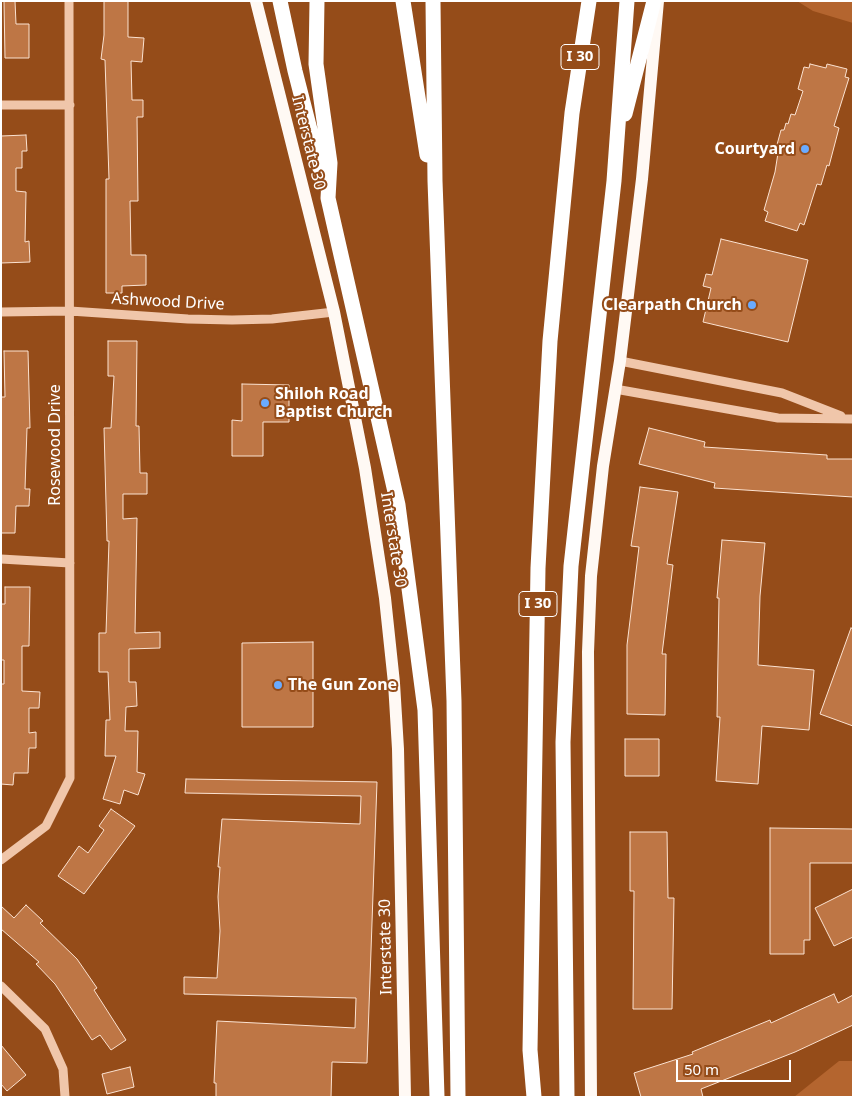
<!DOCTYPE html>
<html>
<head>
<meta charset="utf-8">
<style>
  body { margin:0 }
  #map { position:relative; width:854px; height:1098px; overflow:hidden; background:#954c19; font-family:"Noto Sans",sans-serif }
  canvas { display:block }
  .frame { position:absolute; inset:0; border:2px solid #fff; pointer-events:none }
  .scale { position:absolute; left:676px; top:1060px; width:115px; height:22px; box-sizing:border-box; border:2px solid #fff; border-top:0; padding-left:6px; font-size:15px; line-height:18px; white-space:nowrap; color:#fff; -webkit-text-stroke:4px #954c19; paint-order:stroke }
</style>
</head>
<body>
<div id="map">
<canvas width="854" height="1098"></canvas>
<div class="frame"></div>
<div class="scale">50 m</div>
</div>
<script>
const context = document.querySelector('canvas').getContext('2d');
context.lineJoin = 'round';
function fillPath(path, color) { context.fillStyle = color; context.fill(path, 'evenodd'); }
const toPath = rows => new Path2D(rows.map(r => 'M' + r).join(''));
function strokePath(path, color, width, dash) { context.strokeStyle = color; context.lineWidth = width; context.lineCap = dash ? 'butt' : 'round'; context.setLineDash(dash || []); context.stroke(path); }
function drawText(font, color, halo, rows, align = 'center') {
  context.font = font + ' "Noto Sans",sans-serif'; context.lineWidth = 4; context.setLineDash([]); context.textBaseline = 'middle'; context.strokeStyle = halo; context.fillStyle = color; for (const [text, x, y, turn = 0] of rows) {
    context.save(); context.translate(x, y); context.rotate((+turn || 0) * Math.PI / 180); context.textAlign = isNaN(turn) ? turn : align; if (halo) context.strokeText(text, 0, 0); context.fillText(text, 0, 0); context.restore();
  }
}
fillPath(toPath([
  [797,1,853,1,853,23,813,11],
  [839,1061,853,1061,853,1097,794,1097]
]), '#b4652f');
const building = toPath([
  [4,1,15,1,16,24,29,24,29,58,5,58,4,1],
  [104,1,128,1,128,37,144,38,142,62,131,61,132,100,143,100,143,117,137,117,138,201,130,201,131,255,146,255,146,285,122,286,122,293,106,293,106,179,109,179,105,60,101,59,104,35,104,1],
  [810,64,826,68,827,64,847,69,845,77,849,78,834,126,839,128,829,166,827,165,821,185,817,184,804,225,800,223,797,231,765,221,768,212,764,210,775,172,778,153,775,152,781,130,784,130,786,123,788,124,791,114,795,115,803,91,798,89,804,67,809,68,810,64],
  [26,135,27,151,22,151,22,168,16,168,16,191,26,192,25,242,29,241,30,262,1,263,1,136,26,135],
  [721,239,808,260,788,342,703,322,711,288,703,286,706,274,712,275,721,239],
  [108,341,137,341,136,426,139,426,140,473,147,473,147,494,123,494,123,519,137,518,135,633,160,632,160,648,129,649,129,682,136,682,137,706,126,707,125,731,138,731,137,772,145,774,138,795,124,790,120,804,103,799,116,756,105,756,106,720,110,720,108,672,99,672,99,633,106,633,109,541,107,541,104,428,111,428,114,376,108,376,108,341],
  [4,351,28,351,30,428,27,428,25,489,30,489,29,506,16,506,15,533,1,533,1,397,5,397,4,351],
  [242,384,289,385,289,422,263,422,263,456,232,456,232,420,242,421,242,384],
  [649,428,705,442,704,447,827,455,827,459,853,459,853,497,714,488,715,483,639,464,649,428],
  [640,487,678,492,667,564,673,565,662,654,666,654,665,715,627,714,627,645,639,547,631,546,640,487],
  [722,540,765,543,760,596,758,665,814,670,809,730,762,726,758,784,716,781,720,717,717,717,719,598,717,598,722,540],
  [5,587,30,587,29,646,22,646,22,691,40,692,39,708,29,708,29,733,36,732,36,748,29,748,28,773,14,773,13,785,1,784,1,684,4,684,4,660,1,660,1,604,5,604,5,587],
  [851,628,853,629,853,726,820,714,851,628],
  [313,642,313,727,242,727,242,643,313,642],
  [625,739,659,739,659,776,625,776,625,739],
  [186,779,377,782,367,1063,332,1062,331,1097,216,1097,216,1083,214,1083,217,1021,355,1028,356,998,184,994,184,977,217,978,220,931,218,897,220,867,218,867,222,819,360,824,361,796,185,793,186,779],
  [111,809,135,826,84,894,58,876,79,846,88,853,104,830,99,826,111,809],
  [770,828,853,829,853,863,810,863,810,940,804,940,804,954,770,954,770,828],
  [630,832,667,832,668,898,674,898,672,1009,633,1009,634,891,630,891,630,832],
  [853,889,853,937,834,946,815,908,853,889],
  [26,905,43,921,40,923,77,959,97,988,94,990,126,1040,111,1050,100,1035,92,1040,55,984,36,964,39,962,1,929,1,906,14,918,26,905],
  [834,994,838,1003,853,995,853,1025,795,1052,701,1089,703,1097,641,1097,634,1073,693,1054,692,1052,770,1020,771,1023,834,994],
  [1,1045,26,1075,7,1091,1,1084,1,1045],
  [130,1067,134,1087,107,1094,102,1074,130,1067]
]);
fillPath(building, '#be7645');
strokePath(building, '#fbe2d1', 1);
strokePath(toPath([
  [1,105,70,105],
  [1,312,70,311,188,319,232,320,272,319,334,312],
  [620,361,782,393,841,416],
  [615,389,778,418,853,419],
  [1,559,70,563],
  [1,860,46,826,70,778,69,1],
  [1,986,45,1029,63,1069,65,1097]
]), '#f0c6aa', 9);
strokePath(toPath([
  [256,1,334,312,365,468,385,598,394,683,398,749,405,1097],
  [591,1097,588,652,591,576,603,466,620,361,642,179,658,1]
]), '#fff9f4', 12);
strokePath(toPath([
  [280,1,295,71,324,184],
  [317,1,316,64,330,163,328,198,398,505,425,710,437,1097],
  [403,1,427,155],
  [433,1,435,181,454,701,458,1097],
  [625,114,654,1],
  [534,1097,530,1050,538,568,550,341,572,113,589,1],
  [567,1097,563,742,571,566,614,181,627,1]
]), '#fff', 15);
for (const [x, y, r, color] of [
  [805,149,5,"#6aabff"],
  [752,305,5,"#6aabff"],
  [265,403,5,"#6aabff"],
  [278,685,5,"#6aabff"]
]) { const dot = new Path2D(); dot.arc(x, y, r, 0, 2 * Math.PI); context.fillStyle = color; context.fill(dot); strokePath(dot, '#954c19', 2); }
for (const [x, y, w] of [
  [580,57,38],
  [538,604,38]
]) { const box = new Path2D(); box.roundRect(x - w / 2, y - 12.5, w, 25, 4); context.fillStyle = '#954c19'; context.fill(box); strokePath(box, '#fff', 1); }
drawText('bold 15px', '#fff', null, [
  ["I 30",580,57],
  ["I 30",538,604]
]);
drawText('16px', '#fff', '#954c19', [
  ["Interstate 30",308,143,76],
  ["Ashwood Drive",168,302,3],
  ["Rosewood Drive",55,445,-90],
  ["Interstate 30",393,540,81],
  ["Interstate 30",386,947,-91]
]);
drawText('bold 16px', '#fff', '#954c19', [
  ["Courtyard",795,149],
  ["Clearpath Church",742,305],
  ["Shiloh Road",275,394,"left"],
  ["Baptist Church",275,412,"left"],
  ["The Gun Zone",288,685,"left"]
], 'right');
</script>
</body>
</html>
